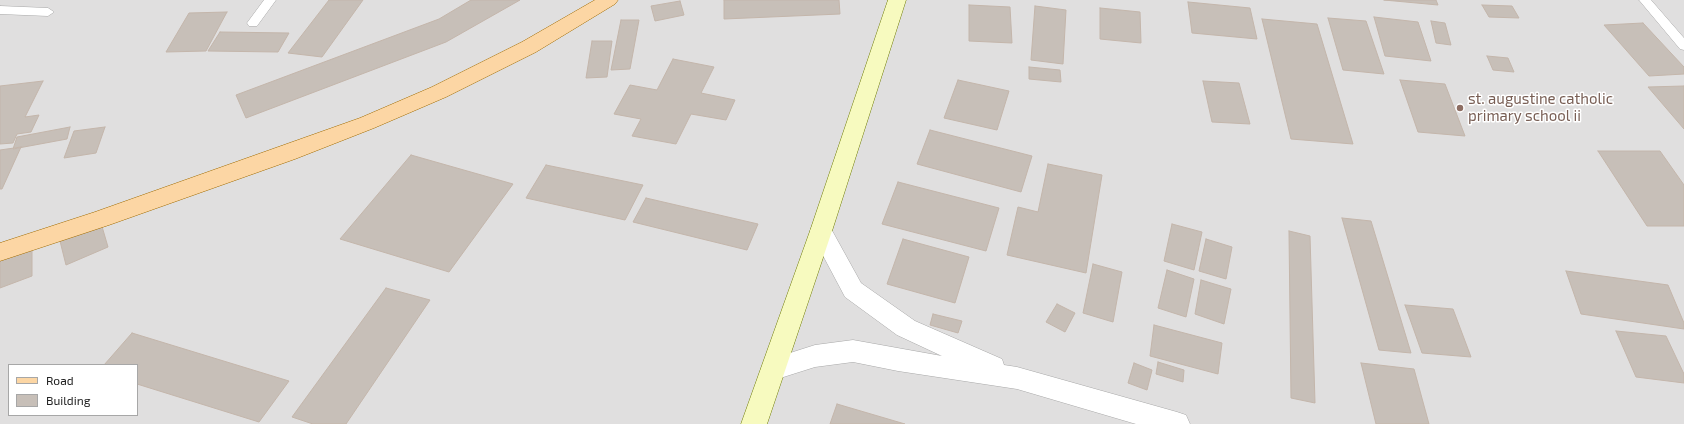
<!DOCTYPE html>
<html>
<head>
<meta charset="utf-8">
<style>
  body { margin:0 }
  #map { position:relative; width:1684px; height:424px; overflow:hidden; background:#f2efe9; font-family:"Exo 2",sans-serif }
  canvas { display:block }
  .legend { position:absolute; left:8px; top:364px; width:130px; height:52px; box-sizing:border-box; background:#fff; border:1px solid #a7a7a7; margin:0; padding:5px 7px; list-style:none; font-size:12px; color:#222 }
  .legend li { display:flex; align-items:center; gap:8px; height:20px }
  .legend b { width:20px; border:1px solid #a7a7a7 }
</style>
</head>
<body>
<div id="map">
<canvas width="1684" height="424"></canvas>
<ul class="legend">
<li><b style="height:5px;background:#fcd6a4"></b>Road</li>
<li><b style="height:11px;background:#c7bfb8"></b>Building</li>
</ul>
</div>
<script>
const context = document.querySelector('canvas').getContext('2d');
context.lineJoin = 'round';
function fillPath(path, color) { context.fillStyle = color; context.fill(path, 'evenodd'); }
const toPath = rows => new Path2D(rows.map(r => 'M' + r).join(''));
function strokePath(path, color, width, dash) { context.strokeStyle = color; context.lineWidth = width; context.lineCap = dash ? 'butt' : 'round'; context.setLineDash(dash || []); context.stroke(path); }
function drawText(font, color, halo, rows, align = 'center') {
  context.font = font + ' "Exo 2",sans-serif'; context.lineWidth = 3; context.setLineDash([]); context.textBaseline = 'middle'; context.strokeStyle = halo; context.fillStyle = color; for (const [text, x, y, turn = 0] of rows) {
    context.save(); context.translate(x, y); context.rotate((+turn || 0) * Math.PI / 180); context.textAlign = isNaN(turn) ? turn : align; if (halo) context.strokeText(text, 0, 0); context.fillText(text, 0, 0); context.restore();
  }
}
fillPath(toPath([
  [0,0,1684,0,1684,424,0,424],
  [9,365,137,365,137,415,9,415]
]), '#e0dfdf');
const building = toPath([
  [329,0,363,0,322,57,288,53,329,0],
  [471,0,520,0,446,42,246,118,236,95,439,19,471,0],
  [724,0,839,0,840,14,724,19,724,0],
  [1384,0,1436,0,1438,5,1384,0],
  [680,1,684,15,655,21,651,6,680,1],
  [1188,2,1250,8,1257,39,1192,33,1188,2],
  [969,5,1010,7,1012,43,969,41,969,5],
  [1482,5,1512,6,1519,18,1489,17,1482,5],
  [1035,6,1066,10,1063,64,1031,60,1035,6],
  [1100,8,1140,12,1141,43,1100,39,1100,8],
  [227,12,206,51,166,52,189,13,227,12],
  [1374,17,1418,22,1431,61,1385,56,1374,17],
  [1328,18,1366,21,1384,74,1343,70,1328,18],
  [1262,19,1317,24,1353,144,1291,139,1262,19],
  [621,20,639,20,630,69,611,70,621,20],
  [1431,21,1445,23,1451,45,1436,43,1431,21],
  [1643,23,1684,67,1684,74,1649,76,1604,25,1643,23],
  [220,32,289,33,278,52,208,51,220,32],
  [592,41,612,41,607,77,586,78,592,41],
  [1487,56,1508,58,1514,72,1493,70,1487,56],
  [673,59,714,67,701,93,735,100,726,120,691,114,676,144,632,136,641,119,614,114,630,85,657,90,673,59],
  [1029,67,1060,70,1061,82,1029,79,1029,67],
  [958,80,1009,91,997,130,944,118,958,80],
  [1400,80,1445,84,1465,136,1418,132,1400,80],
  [43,81,25,117,39,115,31,132,17,134,13,143,0,144,0,86,43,81],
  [1203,81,1239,83,1250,124,1212,122,1203,81],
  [1684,86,1684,129,1648,87,1684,86],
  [70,127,67,139,13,149,17,137,70,127],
  [105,127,96,153,64,158,74,131,105,127],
  [930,130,1032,156,1021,192,917,164,930,130],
  [21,147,2,189,0,189,0,150,21,147],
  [1598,151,1660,151,1684,185,1684,226,1647,226,1598,151],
  [411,155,513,184,449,272,340,239,411,155],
  [1048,164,1102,175,1086,273,1007,255,1018,207,1038,212,1048,164],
  [546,165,643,185,625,220,526,198,546,165],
  [898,182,999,208,986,251,882,224,898,182],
  [646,198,758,224,747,250,633,222,646,198],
  [1342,218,1371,221,1411,353,1379,350,1342,218],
  [101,223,108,247,66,265,60,241,101,223],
  [1172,224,1202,232,1194,270,1164,261,1172,224],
  [1289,231,1310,236,1315,403,1291,398,1289,231],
  [903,239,969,257,955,303,887,284,903,239],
  [1206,239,1232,247,1226,279,1199,271,1206,239],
  [32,249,32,276,0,288,0,260,32,249],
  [1093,264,1122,272,1113,322,1083,313,1093,264],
  [1167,270,1194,279,1186,317,1158,308,1167,270],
  [1566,271,1668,285,1684,323,1684,329,1581,314,1566,271],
  [1201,280,1231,289,1224,324,1195,314,1201,280],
  [386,288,430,300,346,424,313,424,292,417,386,288],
  [1057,304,1075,313,1065,332,1046,322,1057,304],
  [1405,305,1453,309,1471,357,1422,353,1405,305],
  [933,314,962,321,958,333,930,325,933,314],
  [1154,325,1222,343,1218,374,1150,356,1154,325],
  [1616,331,1666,336,1684,374,1684,383,1636,377,1616,331],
  [132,333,289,381,259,422,137,384,137,365,104,365,132,333],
  [1158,362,1184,370,1183,382,1156,374,1158,362],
  [1134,363,1152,370,1147,390,1128,383,1134,363],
  [1361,363,1414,369,1429,424,1376,424,1361,363],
  [837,404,905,424,830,424,837,404]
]);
fillPath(building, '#c7bfb8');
strokePath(building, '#c4b6ab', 1);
const lane = toPath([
  [264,0,276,0,257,26,249,26,247,23,264,0],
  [1639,0,1651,0,1684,38,1684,50,1680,49,1639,0],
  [0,6,48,8,54,12,48,16,0,14,0,6]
]);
const street = toPath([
  [821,222,829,225,861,283,915,321,1002,359,1004,365,1017,367,1177,412,1186,415,1190,424,1136,424,1017,389,898,371,853,362,815,367,774,380,765,377,762,369,765,361,815,345,853,340,942,356,897,335,845,297,810,231,813,225,821,222]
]);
const secondary = toPath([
  [888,0,906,0,832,231,767,424,741,424,810,231,888,0]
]);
const primary = toPath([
  [595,0,618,0,615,4,536,52,446,97,374,128,295,159,109,225,0,261,0,243,95,212,360,118,432,87,522,42,595,0]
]);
strokePath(lane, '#a9a9a9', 1);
strokePath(street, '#a9a9a9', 1);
strokePath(secondary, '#707d05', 1);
strokePath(primary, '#a06b00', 1);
fillPath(lane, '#fff');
fillPath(street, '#fff');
fillPath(secondary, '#f7fabf');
fillPath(primary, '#fcd6a4');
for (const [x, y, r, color] of [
  [1460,108,4,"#8d6e63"]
]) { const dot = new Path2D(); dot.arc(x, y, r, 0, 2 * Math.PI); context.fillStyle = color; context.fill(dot); strokePath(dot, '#fff', 1.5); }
drawText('15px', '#785e54', '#fff', [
  ["st. augustine catholic",1468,99],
  ["primary school ii",1468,116]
], 'left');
</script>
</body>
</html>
